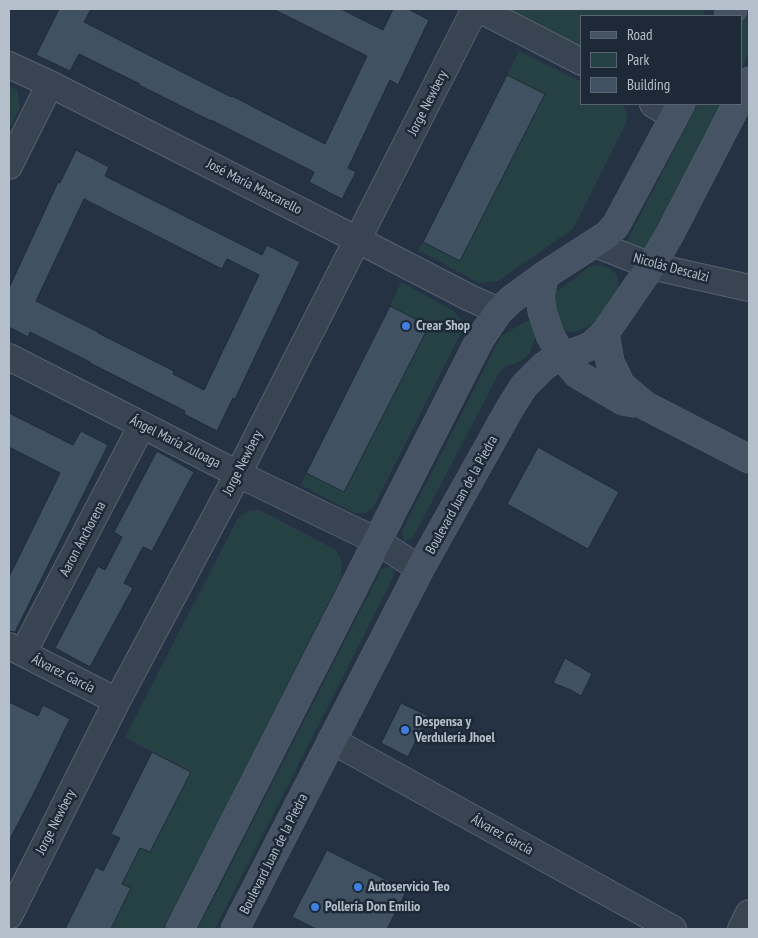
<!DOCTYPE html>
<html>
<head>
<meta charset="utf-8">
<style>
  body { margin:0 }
  #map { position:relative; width:758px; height:938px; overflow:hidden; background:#243243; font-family:"PT Sans Narrow",sans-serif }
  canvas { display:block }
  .frame { position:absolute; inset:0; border:10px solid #b5bfcc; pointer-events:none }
  .legend { position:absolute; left:580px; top:15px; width:162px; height:90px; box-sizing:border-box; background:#1d2937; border:1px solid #5a6573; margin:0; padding:6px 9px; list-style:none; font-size:15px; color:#b5bfcc }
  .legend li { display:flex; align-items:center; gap:10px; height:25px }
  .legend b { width:25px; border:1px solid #5a6573 }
</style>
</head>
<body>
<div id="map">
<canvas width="758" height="938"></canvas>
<div class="frame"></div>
<ul class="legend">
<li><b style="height:6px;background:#465365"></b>Road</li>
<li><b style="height:14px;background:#264143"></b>Park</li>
<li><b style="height:14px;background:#405162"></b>Building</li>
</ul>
</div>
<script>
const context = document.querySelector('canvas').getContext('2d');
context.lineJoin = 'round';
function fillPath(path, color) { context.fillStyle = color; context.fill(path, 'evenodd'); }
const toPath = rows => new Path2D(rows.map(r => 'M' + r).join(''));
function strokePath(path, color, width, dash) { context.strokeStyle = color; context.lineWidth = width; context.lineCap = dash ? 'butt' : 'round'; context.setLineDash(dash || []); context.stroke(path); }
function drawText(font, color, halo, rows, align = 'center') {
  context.font = font + ' "PT Sans Narrow",sans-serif'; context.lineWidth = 5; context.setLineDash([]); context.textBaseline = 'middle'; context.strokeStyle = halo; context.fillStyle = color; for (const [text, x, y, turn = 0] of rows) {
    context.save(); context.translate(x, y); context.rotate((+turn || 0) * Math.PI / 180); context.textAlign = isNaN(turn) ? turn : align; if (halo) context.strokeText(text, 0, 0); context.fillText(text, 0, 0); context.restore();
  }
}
fillPath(toPath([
  [496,9,706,9,702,16,582,16,582,52],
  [749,11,749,53,742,68,742,20,745,13],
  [519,51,582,82,582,104,623,104,628,114,626,123,573,229,498,281,479,283,418,250,423,242,460,260,518,147,520,130,526,132,545,94,507,75],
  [9,86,17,90,20,108,9,129],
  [698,104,723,104,647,254,623,248],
  [600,265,610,268,617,275,619,289,618,295,595,323,583,329,574,332,564,331,557,324,552,294,571,281,590,266],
  [401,282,455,312,461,320,462,331,373,508,365,513,354,513,301,485,306,473,344,492,390,306],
  [536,318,538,329,530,353,524,359,514,364,507,365,500,371,413,538,404,542,402,531,501,336,527,321],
  [260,510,336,550,342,562,341,578,233,793,163,929,111,929,131,889,122,884,140,848,150,852,152,752,125,737,238,518,247,511],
  [393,565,394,576,215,929,198,929,381,570]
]), '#264143');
const building = toPath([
  [59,9,91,9,84,22,231,97,232,96,325,144,367,56,273,9,341,9,383,30,393,9,408,9,429,20,398,85,390,80,348,168,356,172,342,199,309,182,314,172,211,120,211,121,139,85,140,84,79,54,70,71,36,55,59,9],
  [507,75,545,94,460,261,423,242,507,75],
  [76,150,109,167,105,176,262,255,267,245,300,262,235,399,233,398,217,431,184,414,185,411,90,363,90,362,30,332,28,337,9,327,9,288,58,182,60,183,76,150],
  [84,199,222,269,227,259,259,275,204,390,173,374,174,371,98,333,98,332,36,301,84,199],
  [390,306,429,326,344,492,306,473,390,306],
  [9,413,73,445,81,431,108,445,15,632,9,631,9,577,60,473,9,447,9,413],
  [538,447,619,492,588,549,507,504,538,447],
  [157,451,194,472,152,551,143,547,124,583,133,588,90,667,55,648,98,566,105,570,122,537,114,532,157,451],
  [565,658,592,674,581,696,571,690,553,683,565,658],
  [9,702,38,716,43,705,70,719,35,791,9,841,9,702],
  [401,703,428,716,408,757,381,743,401,703],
  [152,752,191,772,150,852,140,848,122,884,131,888,111,929,65,929,96,867,103,871,120,838,111,834,152,752],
  [327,850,407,890,387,929,316,929,292,917,327,850]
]);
fillPath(building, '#405162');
strokePath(building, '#1f2b39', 1);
const street = toPath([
  [479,9,582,62],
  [9,65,50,84,358,240,470,298,499,311],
  [653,104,674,117],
  [9,166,50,84],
  [595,244,651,266,749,288],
  [9,357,238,474,377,541,420,569],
  [9,646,117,701],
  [23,653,142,425],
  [331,740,673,929],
  [9,916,117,701,238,474,475,9],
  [741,929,749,913]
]);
const secondary = toPath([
  [728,16,733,9],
  [742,95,749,81],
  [545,275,540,295,542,311,550,335,561,355,577,374,623,401,634,403],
  [605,333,610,362,621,385,646,406,749,459],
  [180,929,480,339,499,311,512,299,545,275,607,235,616,225,681,104],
  [235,929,420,569,510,408,524,386,544,366,561,355,567,355,591,346,605,333,651,266,670,234,737,104]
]);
strokePath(street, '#56626f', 28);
strokePath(secondary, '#56626f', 29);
strokePath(street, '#394452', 26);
strokePath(secondary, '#465365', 28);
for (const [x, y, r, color] of [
  [406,326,5,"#3f7fe0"],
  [405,730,5,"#3f7fe0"],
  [358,887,5,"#3f7fe0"],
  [315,907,5,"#3f7fe0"]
]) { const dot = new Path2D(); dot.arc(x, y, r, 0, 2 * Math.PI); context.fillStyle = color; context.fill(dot); strokePath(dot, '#1d2937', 2); }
drawText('14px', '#b5bfcc', '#1d2937', [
  ["Jorge Newbery",428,103,-63],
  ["José María Mascarello",254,187,27],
  ["Nicolás Descalzi",671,268,15],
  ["Ángel María Zuloaga",175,442,27],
  ["Jorge Newbery",243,463,-63],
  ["Boulevard Juan de la Piedra",462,495,-61],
  ["Aaron Anchorena",83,539,-62],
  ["Álvarez García",63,674,27],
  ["Jorge Newbery",56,822,-63],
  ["Álvarez García",502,835,29],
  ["Boulevard Juan de la Piedra",274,854,-63]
]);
drawText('bold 14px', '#b5bfcc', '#1d2937', [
  ["Crear Shop",416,326],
  ["Despensa y",415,722],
  ["Verdulería Jhoel",415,738],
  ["Autoservicio Teo",368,887],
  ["Pollería Don Emilio",325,907]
], 'left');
</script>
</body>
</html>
